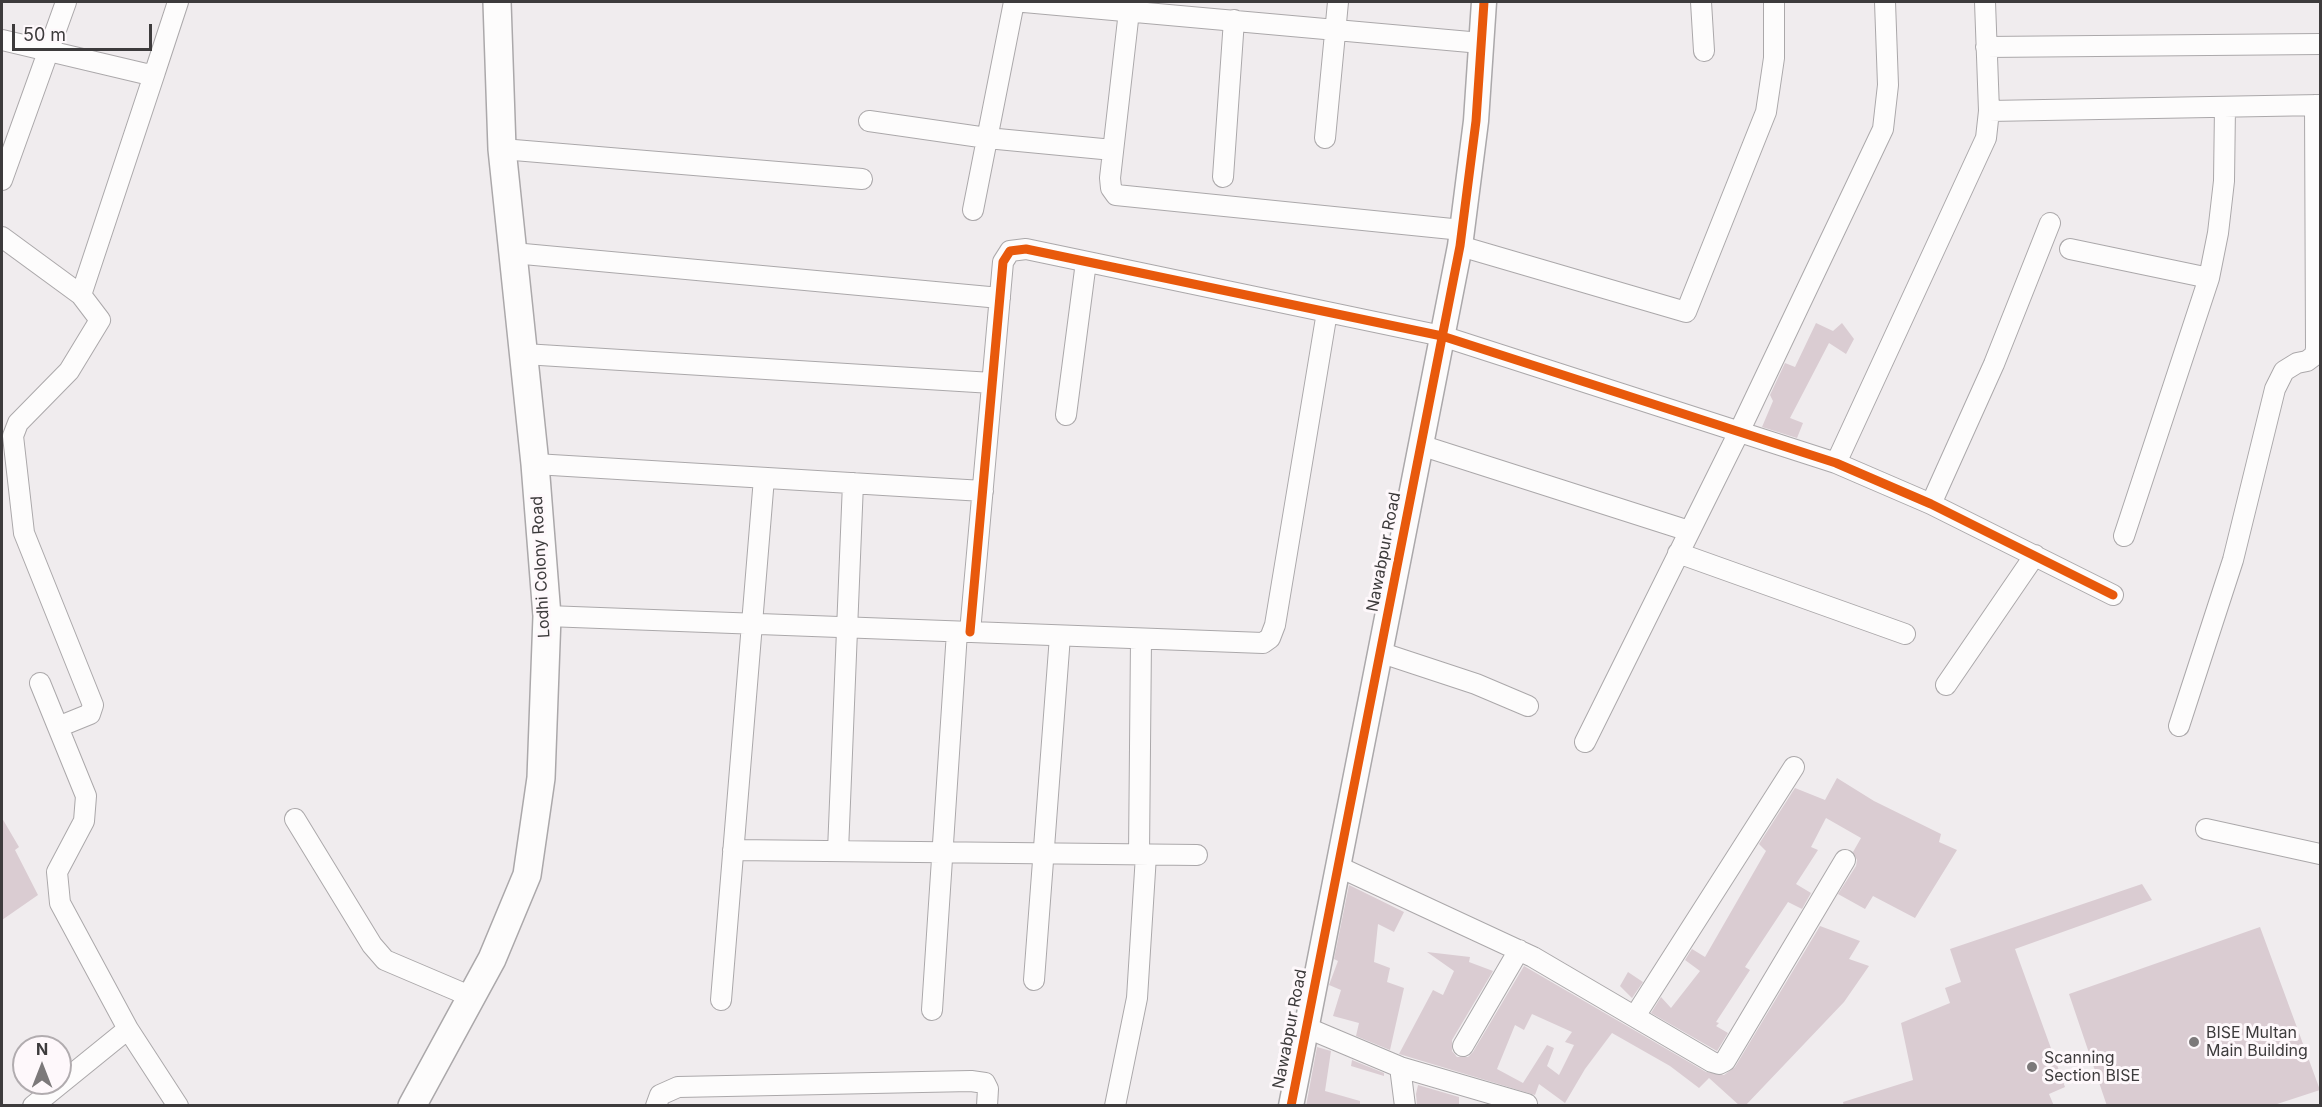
<!DOCTYPE html>
<html>
<head>
<meta charset="utf-8">
<style>
  body { margin:0 }
  #map { position:relative; width:2322px; height:1107px; overflow:hidden; background:#f0ecee; font-family:Inter,sans-serif }
  canvas { display:block }
  .frame { position:absolute; inset:0; border:3px solid #3d3b3c; pointer-events:none }
  .north { position:absolute; left:12px; top:1035px; width:60px; height:60px; box-sizing:border-box; background:#fef8fb; border:2px solid #b1acaf; border-radius:50%; rotate:0deg; font-size:16px; font-weight:700; line-height:24px; text-align:center; color:#3d3b3c }
  .north::after { content:''; display:block; margin:auto; width:21px; height:27px; background:#7c797a; clip-path:polygon(50% 0,100% 100%,50% 72%,0 100%) }
  .scale { position:absolute; left:12px; top:24px; width:140px; height:27px; box-sizing:border-box; border:3px solid #3d3b3c; border-top:0; padding-left:8px; font-size:18px; line-height:21px; white-space:nowrap; color:#3d3b3c; -webkit-text-stroke:4px #fef8fb; paint-order:stroke }
</style>
</head>
<body>
<div id="map">
<canvas width="2322" height="1107"></canvas>
<div class="frame"></div>
<div class="north">N</div>
<div class="scale">50 m</div>
</div>
<script>
const context = document.querySelector('canvas').getContext('2d');
context.lineJoin = 'round';
function fillPath(path, color) { context.fillStyle = color; context.fill(path, 'evenodd'); }
const toPath = rows => new Path2D(rows.map(r => 'M' + r).join(''));
function strokePath(path, color, width, dash) { context.strokeStyle = color; context.lineWidth = width; context.lineCap = dash ? 'butt' : 'round'; context.setLineDash(dash || []); context.stroke(path); }
function drawText(font, color, halo, rows, align = 'center') {
  context.font = font + ' Inter,sans-serif'; context.lineWidth = 6; context.setLineDash([]); context.textBaseline = 'middle'; context.strokeStyle = halo; context.fillStyle = color; for (const [text, x, y, turn = 0] of rows) {
    context.save(); context.translate(x, y); context.rotate((+turn || 0) * Math.PI / 180); context.textAlign = isNaN(turn) ? turn : align; if (halo) context.strokeText(text, 0, 0); context.fillText(text, 0, 0); context.restore();
  }
}
fillPath(toPath([
  [1816,323,1833,331,1842,323,1854,339,1846,354,1829,343,1790,418,1803,423,1797,438,1762,427,1773,401,1770,395,1785,363,1795,367],
  [1837,778,1874,801,1941,834,1939,842,1957,850,1915,918,1873,896,1865,909,1838,894,1856,866,1857,860,1853,852,1861,838,1826,818,1811,847,1818,850,1796,884,1811,893,1802,909,1788,902,1745,967,1750,970,1716,1022,1719,1023,1716,1026,1728,1033,1717,1051,1651,1013,1661,997,1671,1008,1700,971,1685,960,1692,949,1705,957,1766,851,1759,844,1795,788,1825,800],
  [2,818,19,847,15,850,38,895,2,920],
  [2142,884,2152,900,2015,949,2065,1087,2049,1094,2054,1106,1844,1106,1843,1102,1913,1080,1901,1023,1950,1003,1945,988,1961,982,1950,949],
  [1349,885,1404,912,1394,932,1378,924,1374,962,1390,968,1387,982,1404,988,1390,1050,1356,1036,1359,1023,1333,1016,1341,990,1329,985,1338,961,1334,959],
  [1820,926,1860,941,1849,959,1869,966,1844,1002,1745,1106,1740,1106,1709,1078,1699,1088,1670,1066,1612,1033,1585,1069,1565,1103,1539,1084,1535,1095,1399,1054,1433,990,1443,995,1454,971,1427,952,1470,957,1469,962,1493,971,1452,1040,1452,1051,1457,1057,1468,1057,1473,1052,1524,966,1706,1072,1724,1075,1735,1067],
  [1532,1014,1572,1032,1565,1042,1574,1045,1559,1075,1547,1066,1554,1048,1547,1045,1523,1083,1497,1069,1515,1025,1524,1030],
  [2260,927,2320,1090,2271,1106,2107,1106,2069,994],
  [1628,972,1643,982,1632,998,1620,986],
  [1317,1047,1331,1051,1325,1091,1360,1101,1360,1106,1306,1106],
  [1352,1060,1384,1073,1384,1076,1351,1066],
  [1418,1085,1459,1097,1459,1106,1417,1106,1416,1094]
]), '#daccd2');
const minor = toPath([
  [1024,2,1481,43],
  [1701,2,1704,51],
  [1129,11,1110,178,1111,188,1116,195,1462,230],
  [2,40,146,74,155,72,178,2],
  [1986,47,2320,44],
  [1989,111,2320,105],
  [869,121,987,138,1113,150],
  [1325,138,1338,2],
  [502,149,862,179],
  [1223,177,1234,20],
  [2,180,66,2],
  [973,210,1014,2],
  [2,237,81,295,100,320,69,371,18,423,13,436,24,533,93,705,90,714,58,727],
  [1460,246,1686,312,1766,112,1774,58,1774,2],
  [2070,249,2209,278],
  [513,253,1000,298],
  [81,295,155,72],
  [524,354,992,383],
  [1066,415,1086,262],
  [1420,445,1689,531],
  [1836,463,1986,138,1989,111,1985,2],
  [535,464,983,491],
  [1931,504,1994,364,2050,223],
  [2124,536,2209,278,2218,233,2224,181,2225,107],
  [1678,553,1905,634],
  [547,616,1263,643,1270,638,1275,625,1327,312],
  [970,632,1003,262,1010,251,1026,249,1442,336,1836,463,1931,504,2113,595],
  [1379,652,1476,684,1528,706],
  [40,683,86,796,84,821,57,872,60,903,128,1029,178,1106],
  [1946,685,2035,555],
  [2179,726,2233,560,2275,389,2284,371,2297,363,2307,361,2315,355,2316,348,2315,105],
  [1585,742,1739,432,1883,129,1888,85,1885,2],
  [295,819,372,945,385,960,472,997],
  [2206,829,2320,854],
  [733,850,1197,855],
  [838,851,853,483],
  [1139,855,1141,639],
  [1337,866,1533,957,1712,1062,1719,1064,1725,1061,1845,860],
  [1034,980,1060,636],
  [721,1000,764,478],
  [932,1010,957,632],
  [1635,1016,1794,767],
  [1305,1027,1400,1067,1527,1104],
  [1463,1046,1519,950],
  [1400,1067,1405,1106],
  [33,1106,128,1029],
  [656,1106,660,1095,678,1087,971,1081,985,1083,988,1089,987,1106],
  [1115,1106,1137,998,1146,855]
]);
const tertiary = toPath([
  [1291,1106,1460,246,1476,121,1484,2]
]);
const secondary = toPath([
  [412,1106,492,959,527,875,541,778,547,616,535,464,502,149,497,2]
]);
strokePath(minor, '#aba8aa', 22);
strokePath(tertiary, '#aba8aa', 27);
strokePath(secondary, '#aba8aa', 30);
strokePath(minor, '#fdfcfc', 20);
strokePath(tertiary, '#fdfcfc', 24);
strokePath(secondary, '#fdfcfc', 27);
strokePath(toPath([
  [970,632,1003,262,1010,251,1026,249,1442,336,1836,463,1931,504,2113,595],
  [1291,1106,1460,246,1476,121,1484,2]
]), '#e8590c', 9);
for (const [x, y, r, color] of [
  [2194,1042,6,"#7c797a"],
  [2032,1067,6,"#7c797a"]
]) { const dot = new Path2D(); dot.arc(x, y, r, 0, 2 * Math.PI); context.fillStyle = color; context.fill(dot); strokePath(dot, '#fef8fb', 2); }
drawText('16px', '#3d3b3c', '#fef8fb', [
  ["Nawabpur Road",1384,552,-79],
  ["Lodhi Colony Road",541,567,-93],
  ["Nawabpur Road",1290,1029,-79]
]);
drawText('16px', '#3d3b3c', '#fef8fb', [
  ["BISE Multan",2206,1033],
  ["Main Building",2206,1051],
  ["Scanning",2044,1058],
  ["Section BISE",2044,1076]
], 'left');
</script>
</body>
</html>
